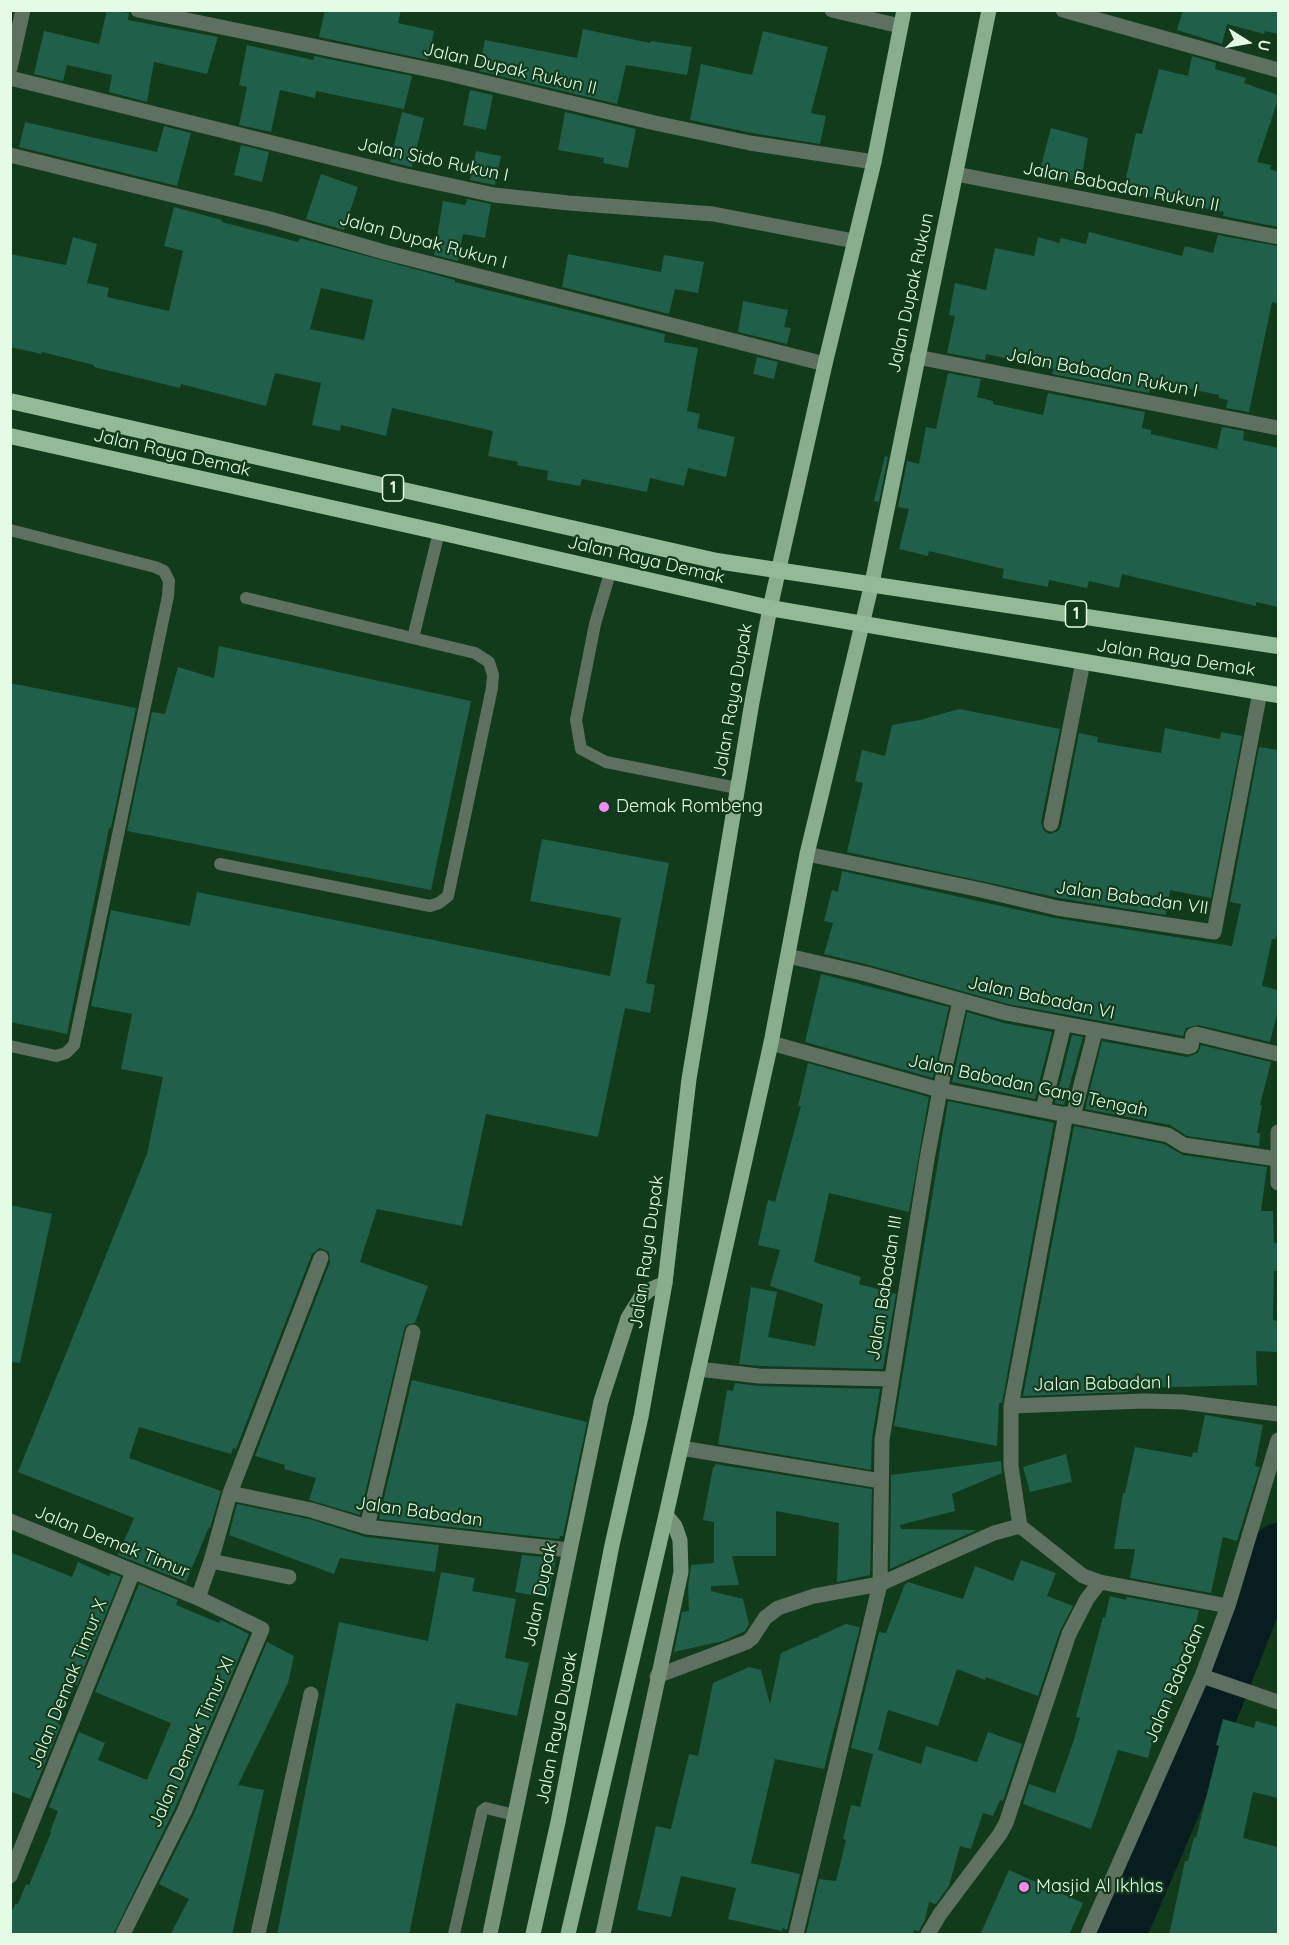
<!DOCTYPE html>
<html>
<head>
<meta charset="utf-8">
<style>
  body { margin:0 }
  #map { position:relative; width:1289px; height:1945px; overflow:hidden; background:#113b1a; font-family:Quicksand,sans-serif }
  canvas { display:block }
  .frame { position:absolute; inset:0; border:12px solid #e4fbe6; pointer-events:none }
  .north { position:absolute; left:1217px; top:12px; width:60px; height:60px; -webkit-text-stroke:4px #113b1a; paint-order:stroke; rotate:101deg; font-size:16px; font-weight:700; line-height:24px; text-align:center; color:#e4fbe6 }
  .north::after { content:''; display:block; margin:auto; width:21px; height:27px; background:#e4fbe6; clip-path:polygon(50% 0,100% 100%,50% 72%,0 100%) }
</style>
</head>
<body>
<div id="map">
<canvas width="1289" height="1945"></canvas>
<div class="frame"></div>
<div class="north">U</div>
</div>
<script>
const context = document.querySelector('canvas').getContext('2d');
context.lineJoin = 'round';
const toPath = rows => new Path2D(rows.map(r => 'M' + r).join(''));
function strokePath(path, color, width, dash) { context.strokeStyle = color; context.lineWidth = width; context.lineCap = dash ? 'butt' : 'round'; context.setLineDash(dash || []); context.stroke(path); }
function fillPath(path, color) { context.fillStyle = color; context.fill(path, 'evenodd'); }
function drawText(font, color, halo, rows, align = 'center') {
  context.font = font + ' Quicksand,sans-serif'; context.lineWidth = 4.5; context.setLineDash([]); context.textBaseline = 'middle'; context.strokeStyle = halo; context.fillStyle = color; for (const [text, x, y, turn = 0] of rows) {
    context.save(); context.translate(x, y); context.rotate((+turn || 0) * Math.PI / 180); context.textAlign = isNaN(turn) ? turn : align; if (halo) context.strokeText(text, 0, 0); context.fillText(text, 0, 0); context.restore();
  }
}
strokePath(toPath([
  [1121,1934,1175,1808,1278,1548]
]), '#081d20', 50);
fillPath(toPath([
  [107,10,129,13,128,20,218,37,207,74,154,62,147,102,109,92,112,75,67,65,63,81,34,74,44,31,99,44],
  [325,10,401,10,398,23,434,31,428,60,319,37],
  [1183,10,1278,10,1278,34,1265,31,1264,34,1227,24,1222,44,1177,30],
  [583,29,650,43,651,41,692,47,687,75,626,65,617,104,479,71,485,40,577,58],
  [763,31,828,47,811,113,826,116,820,144,752,133,690,120,701,64,752,75],
  [247,45,313,60,314,56,412,76,404,109,316,91,315,98,280,90,271,132,239,125,247,87,239,85],
  [1192,56,1216,63,1215,69,1246,78,1244,83,1278,95,1278,100,1257,162,1271,165,1270,169,1278,172,1278,227,1223,216,1224,212,1123,191,1136,133,1142,134,1159,69,1188,76],
  [470,90,493,95,486,130,463,125],
  [402,112,424,118,412,167,390,162],
  [565,112,636,129,628,168,603,163,604,158,558,150],
  [25,122,157,152,164,126,191,133,177,186,19,147],
  [1051,128,1088,138,1081,182,1039,173],
  [241,145,269,152,262,182,234,175],
  [476,151,501,156,495,185,470,180],
  [321,174,358,187,344,230,306,219],
  [467,199,491,204,485,238,463,234,458,261,434,255,443,201,465,205],
  [174,207,222,220,222,222,298,242,300,238,455,280,455,282,665,334,664,342,698,348,687,411,700,414,697,428,735,437,726,477,688,468,684,486,650,478,647,492,582,479,580,486,547,480,548,471,517,465,518,462,488,456,493,431,392,408,386,436,341,425,340,431,312,425,321,383,275,373,266,406,181,384,180,388,94,367,94,365,42,352,42,354,10,347,10,254,66,265,73,237,97,244,87,283,109,288,107,297,169,311,183,251,164,246],
  [321,288,373,300,364,340,310,329],
  [1089,232,1182,256,1185,246,1213,253,1218,235,1278,246,1278,304,1272,302,1249,412,1226,408,1228,400,1219,398,1219,395,1152,381,1149,393,1052,374,1054,369,986,354,985,360,947,353,955,316,949,315,955,283,986,290,995,248,1034,256,1038,237,1059,243,1061,238,1086,244],
  [568,254,661,272,664,255,704,262,698,293,675,289,669,314,562,287],
  [743,301,788,310,784,327,791,328,787,344,738,332],
  [757,357,778,362,774,379,753,374],
  [948,373,981,379,977,397,993,401,993,404,1043,415,1048,393,1145,412,1142,428,1151,430,1151,434,1217,449,1222,427,1244,431,1243,440,1278,448,1278,607,1256,602,1256,606,1122,574,1119,588,1089,581,1087,588,1049,580,1048,587,1002,578,1004,569,929,551,928,556,899,549,909,509,898,507,907,461,919,464,926,427,936,429],
  [885,456,888,457,879,502,874,501],
  [219,646,471,701,431,890,127,831,152,712,165,714,178,667,214,678],
  [10,683,136,708,111,828,109,828,67,1034,10,1022],
  [959,709,1060,729,1041,822,1044,831,1050,834,1058,831,1061,826,1079,733,1098,737,1097,742,1161,753,1165,728,1220,739,1221,732,1242,736,1211,898,1170,890,1166,915,1059,898,847,852,863,783,855,781,862,750,885,756,892,725,920,720],
  [1259,747,1278,750,1278,928,1276,939,1272,939,1262,986,1278,990,1278,1010,1270,1042,1198,1025,1186,1028,1183,1036,1008,1004,869,965,824,954,833,923,824,921,832,890,838,892,842,871,1055,918,1232,946,1241,904,1230,902],
  [542,839,669,863,646,983,655,985,650,1013,625,1008,598,1137,486,1114,462,1226,377,1209,360,1262,428,1286,415,1323,406,1325,404,1330,360,1515,309,1500,316,1478,284,1469,285,1465,255,1456,330,1262,329,1252,320,1248,312,1254,236,1449,233,1448,231,1454,139,1427,129,1458,221,1491,210,1528,209,1527,186,1582,118,1555,134,1518,18,1472,147,1154,163,1077,121,1069,132,1014,91,1006,111,910,190,926,197,892,610,976,621,918,530,901],
  [821,974,949,1007,933,1078,805,1042],
  [967,1012,1004,1023,1052,1032,1035,1099,952,1082],
  [1072,1035,1083,1037,1064,1105,1055,1103],
  [1102,1041,1187,1057,1198,1053,1201,1045,1271,1062,1260,1105,1262,1105,1257,1133,1260,1133,1259,1146,1187,1136,1170,1125,1085,1109],
  [808,1063,929,1097,909,1212,829,1193,814,1262,861,1277,859,1284,896,1294,883,1369,760,1366,739,1364,751,1287,777,1292,768,1337,815,1346,823,1304,770,1286,780,1250,758,1245,768,1200,775,1202,801,1106,798,1106],
  [948,1101,1054,1123,1002,1403,999,1403,997,1446,894,1426],
  [1074,1126,1164,1144,1183,1155,1267,1167,1261,1211,1273,1211,1274,1243,1277,1243,1278,1271,1274,1271,1273,1320,1278,1321,1278,1324,1277,1352,1256,1351,1257,1385,1129,1388,1128,1392,1023,1396],
  [10,1205,52,1214,20,1363,10,1362],
  [412,1380,587,1422,563,1536,560,1536,559,1539,379,1519],
  [735,1383,759,1386,880,1389,872,1438,871,1470,718,1444,727,1390,733,1391],
  [1205,1415,1263,1425,1255,1466,1260,1467,1237,1541,1223,1537,1211,1593,1130,1578,1135,1549,1114,1549,1123,1493,1125,1493,1135,1447,1192,1457,1193,1452,1197,1453],
  [1066,1454,1072,1482,1030,1492,1023,1467],
  [1001,1461,1002,1473,952,1494,955,1511,900,1525,901,1529,977,1530,890,1569,891,1475],
  [715,1464,872,1489,870,1575,837,1582,839,1523,776,1511,776,1556,732,1556,739,1585,711,1586,711,1591,743,1599,749,1624,745,1631,723,1641,674,1652,682,1612,689,1611,688,1587,691,1565,714,1563,714,1522,703,1520,713,1467,715,1467],
  [237,1504,309,1519,366,1537,439,1545,435,1572,340,1558,334,1574,229,1535],
  [10,1552,72,1577,78,1562,109,1576,111,1573,121,1577,77,1685,74,1684,58,1724,61,1725,30,1799,10,1791],
  [522,1555,556,1558,548,1598,515,1592],
  [1021,1560,1056,1573,1047,1596,1073,1606,1060,1631,1038,1696,986,1677,985,1680,957,1669,938,1726,888,1710,878,1750,921,1764,926,1746,977,1762,988,1732,1022,1744,1003,1801,1000,1800,993,1816,983,1813,971,1849,960,1846,949,1886,936,1904,929,1902,925,1920,919,1931,914,1930,913,1935,806,1934,819,1879,836,1881,846,1840,843,1839,851,1805,860,1807,873,1754,851,1748,879,1632,886,1633,905,1584,908,1582,963,1599,975,1566,1013,1581],
  [441,1572,475,1578,472,1591,516,1599,505,1658,529,1663,517,1716,456,1703,409,1935,277,1935,339,1622,428,1641],
  [139,1584,178,1600,176,1605,219,1623,221,1620,249,1634,175,1808,113,1935,10,1935,10,1916,15,1904,18,1904,26,1884,29,1885,51,1833,50,1832,58,1811,49,1807,79,1732,105,1743,98,1760,147,1780,171,1723,95,1692],
  [1110,1596,1126,1600,1127,1597,1199,1610,1191,1647,1184,1646,1165,1723,1158,1721,1148,1758,1118,1750,1091,1829,1023,1804,1029,1784,1055,1793,1073,1743,1080,1718,1076,1717,1103,1617,1105,1618],
  [846,1624,860,1627,824,1769,775,1759,751,1863,800,1874,787,1930,782,1928,782,1931,728,1919,736,1888,681,1876,671,1917,637,1910,656,1826,671,1829,689,1754,698,1756,713,1683,749,1667,761,1670,770,1704,781,1653,815,1638,818,1638,819,1636],
  [267,1642,294,1656,288,1683,238,1785,264,1790,232,1935,170,1935,189,1899,159,1884,193,1816],
  [1223,1719,1254,1728,1256,1721,1278,1727,1278,1798,1253,1792,1243,1838,1278,1847,1278,1935,1169,1935,1185,1861,1188,1861,1194,1837,1196,1838,1219,1746,1216,1745],
  [1009,1870,1083,1903,1069,1935,980,1935]
]), '#205f4a');
strokePath(toPath([
  [10,530,155,567,164,571,169,581,168,596,74,1045,66,1053,56,1056,10,1046],
  [610,573,595,624,576,720,581,749,606,762,737,788],
  [413,638,439,532],
  [220,864,430,906,439,903,448,896,492,688,493,675,489,662,475,653,246,598],
  [454,1934,482,1811,486,1808,514,1815]
]), '#5e7060', 12);
strokePath(toPath([
  [138,10,445,73,655,123,750,143,874,162],
  [832,10,900,26],
  [1063,10,1278,70],
  [10,68,23,10],
  [10,78,402,175,494,195,569,203,713,214,854,241],
  [10,155,270,219,384,252,825,364],
  [956,174,1278,237],
  [917,357,1278,428],
  [1051,824,1083,662],
  [807,854,981,890,1057,908,1214,932,1260,692],
  [788,956,866,974,1006,1013,1188,1047,1191,1046,1193,1035,1196,1034,1278,1054],
  [771,1043,940,1090,1168,1135,1184,1145,1277,1159],
  [1043,1109,1064,1025],
  [1073,1116,1095,1031],
  [1278,1132,1278,1183],
  [698,1369,759,1376,890,1379],
  [1011,1406,1066,1114],
  [681,1448,881,1481],
  [230,1493,311,1510,367,1527,569,1550],
  [10,1521,198,1598,262,1629,184,1812,123,1934],
  [1020,1526,1011,1466,1011,1406,1144,1401,1183,1402,1278,1414],
  [367,1527,413,1332],
  [211,1561,289,1577],
  [198,1598,211,1561,230,1493,321,1258],
  [657,1676,747,1642,752,1638,765,1618,778,1608,814,1596,880,1584,994,1533,1020,1526,1083,1576,1100,1582,1228,1606],
  [1202,1676,1278,1702],
  [10,1876,133,1572],
  [258,1934,311,1694],
  [796,1934,880,1584,882,1440,927,1159,940,1090,960,1001],
  [928,1934,940,1914,1000,1834,1006,1823,1069,1634,1087,1599,1100,1582],
  [1088,1934,1202,1676,1228,1606,1278,1440]
]), '#5e7060', 15);
strokePath(toPath([
  [490,1934,601,1401,628,1318,641,1297,649,1290,665,1283],
  [603,1934,681,1572,680,1540,675,1526,666,1515]
]), '#77937a', 15);
strokePath(toPath([
  [533,1934,558,1822,612,1545,641,1417,665,1283,689,1079,752,702,770,608,825,364,874,162,904,10],
  [568,1934,666,1515,771,1043,807,854,872,583,989,10]
]), '#89ae8e', 15);
strokePath(toPath([
  [10,401,717,561,1278,646],
  [10,436,439,532,770,608,1278,695]
]), '#92ba96', 16);
for (const [x, y, r, color] of [
  [604,807,6,"#f389f1"],
  [1024,1887,6,"#f389f1"]
]) { const dot = new Path2D(); dot.arc(x, y, r, 0, 2 * Math.PI); context.fillStyle = color; context.fill(dot); strokePath(dot, '#113b1a', 2); }
for (const [x, y, w] of [
  [393,488,21],
  [1076,614,21]
]) { const box = new Path2D(); box.roundRect(x - w / 2, y - 13, w, 26, 4.5); context.fillStyle = '#113b1a'; context.fill(box); strokePath(box, '#e4fbe6', 1.5); }
drawText('bold 16px', '#e4fbe6', null, [
  ["1",393,488],
  ["1",1076,614]
]);
drawText('18px', '#e4fbe6', '#113b1a', [
  ["Jalan Dupak Rukun II",510,69,13],
  ["Jalan Sido Rukun I",433,160,12],
  ["Jalan Babadan Rukun II",1121,187,11],
  ["Jalan Dupak Rukun I",423,241,15],
  ["Jalan Dupak Rukun",911,293,-78],
  ["Jalan Babadan Rukun I",1102,373,11],
  ["Jalan Raya Demak",172,453,13],
  ["Jalan Raya Demak",646,560,13],
  ["Jalan Raya Demak",1176,658,9],
  ["Jalan Raya Dupak",733,700,-80],
  ["Jalan Babadan VII",1132,898,8],
  ["Jalan Babadan VI",1041,998,12],
  ["Jalan Babadan Gang Tengah",1028,1086,12],
  ["Jalan Raya Dupak",647,1252,-82],
  ["Jalan Babadan III",885,1288,-81],
  ["Jalan Babadan I",1102,1384,-1],
  ["Jalan Babadan",419,1512,8],
  ["Jalan Demak Timur",112,1542,22],
  ["Jalan Dupak",540,1595,-78],
  ["Jalan Babadan",1175,1683,-67],
  ["Jalan Demak Timur X",68,1684,-68],
  ["Jalan Raya Dupak",557,1728,-79],
  ["Jalan Demak Timur XI",192,1742,-66]
]);
drawText('18px', '#e4fbe6', '#113b1a', [
  ["Demak Rombeng",616,807],
  ["Masjid Al Ikhlas",1036,1887]
], 'left');
</script>
</body>
</html>
